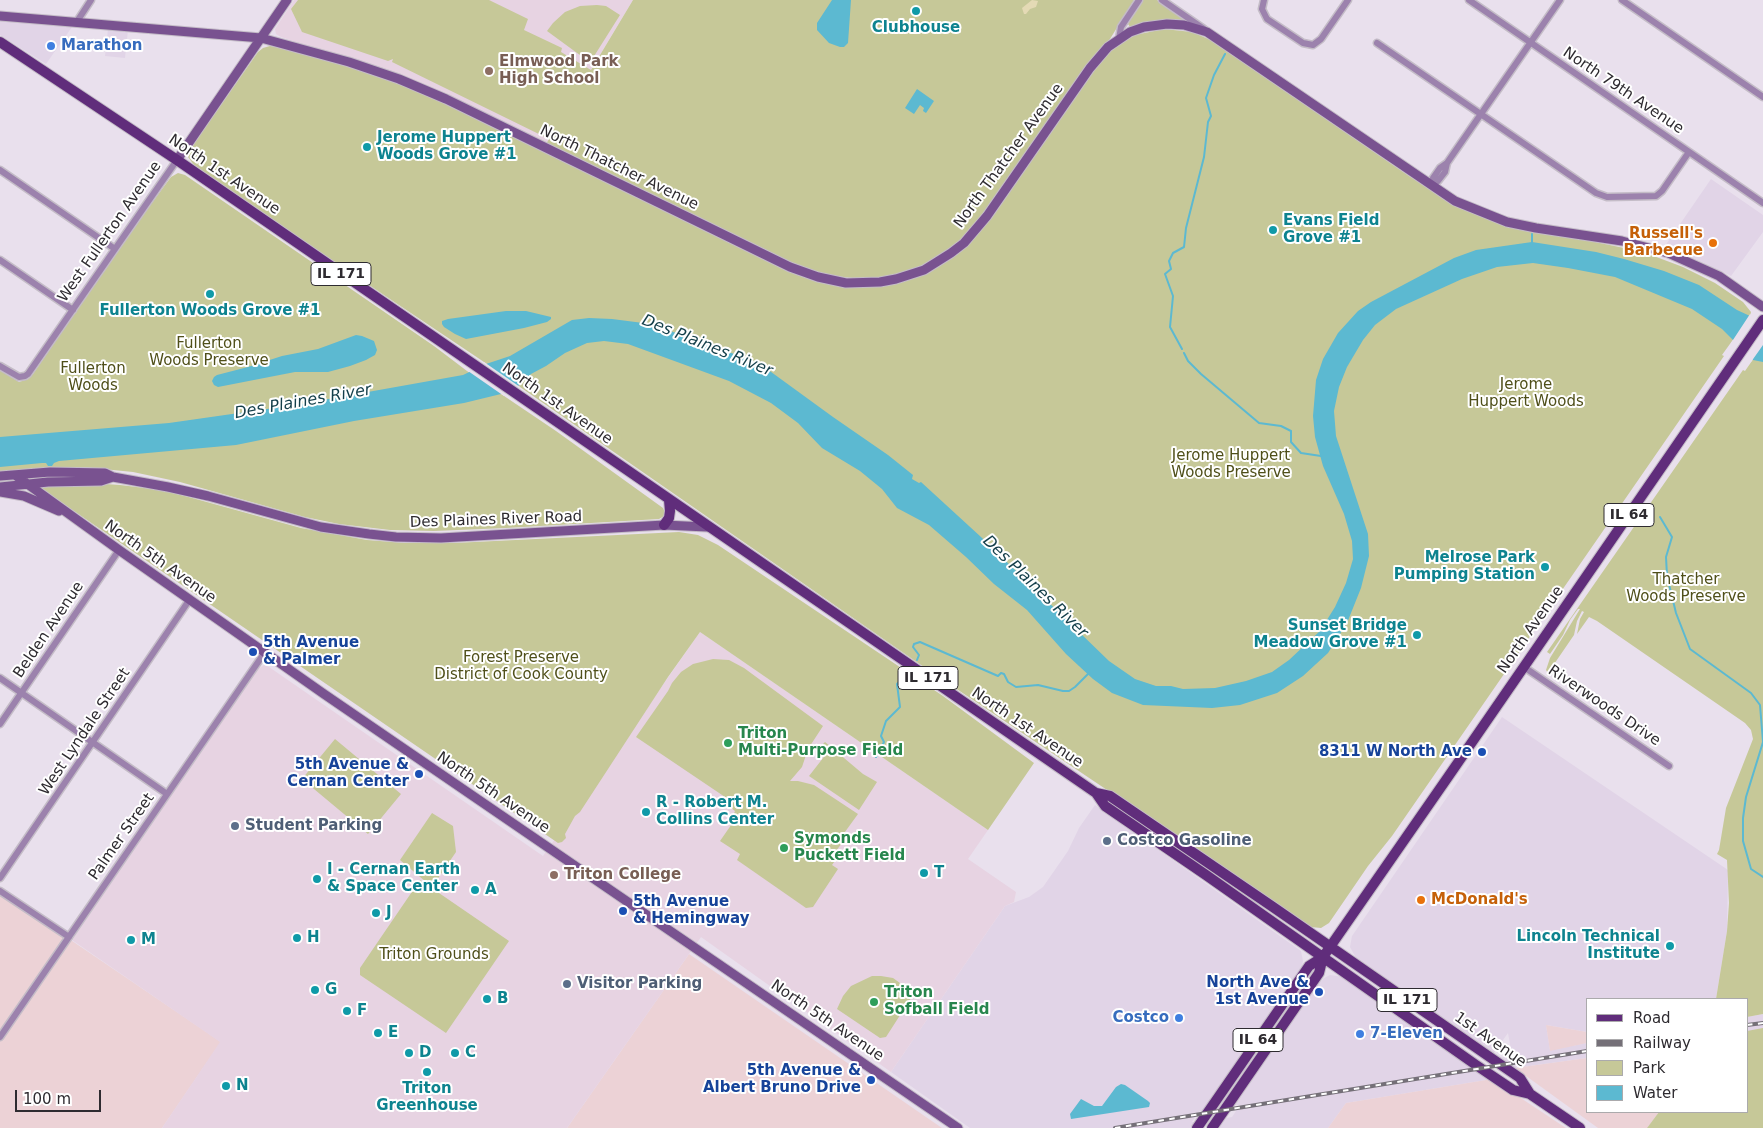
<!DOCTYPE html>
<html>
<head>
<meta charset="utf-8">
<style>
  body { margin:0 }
  #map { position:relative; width:1763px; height:1128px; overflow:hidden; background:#e9e0ed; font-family:"DejaVu Sans",sans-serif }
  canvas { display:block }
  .legend { position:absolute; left:1586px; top:998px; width:162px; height:115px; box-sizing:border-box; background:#fff; border:1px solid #abaaac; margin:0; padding:6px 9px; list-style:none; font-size:15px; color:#2e2b30 }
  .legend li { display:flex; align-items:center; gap:10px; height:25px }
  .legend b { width:25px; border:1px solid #abaaac }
  .scale { position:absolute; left:15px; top:1090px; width:86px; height:22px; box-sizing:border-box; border:2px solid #2e2b30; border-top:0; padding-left:6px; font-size:15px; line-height:18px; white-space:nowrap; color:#2e2b30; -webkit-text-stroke:4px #fff; paint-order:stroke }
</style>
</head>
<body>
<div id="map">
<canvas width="1763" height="1128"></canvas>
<ul class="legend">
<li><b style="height:6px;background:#602d7b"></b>Road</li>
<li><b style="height:6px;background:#757078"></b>Railway</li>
<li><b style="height:14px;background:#c6c898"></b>Park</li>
<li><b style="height:14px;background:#5cb9d1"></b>Water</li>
</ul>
<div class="scale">100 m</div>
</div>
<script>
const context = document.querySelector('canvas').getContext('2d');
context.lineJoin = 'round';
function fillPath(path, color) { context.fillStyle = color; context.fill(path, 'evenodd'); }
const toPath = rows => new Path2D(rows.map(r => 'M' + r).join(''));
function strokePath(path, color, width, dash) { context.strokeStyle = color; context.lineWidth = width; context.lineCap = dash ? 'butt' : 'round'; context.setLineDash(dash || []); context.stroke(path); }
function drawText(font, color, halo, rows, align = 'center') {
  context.font = font + ' "DejaVu Sans",sans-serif'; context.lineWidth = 4; context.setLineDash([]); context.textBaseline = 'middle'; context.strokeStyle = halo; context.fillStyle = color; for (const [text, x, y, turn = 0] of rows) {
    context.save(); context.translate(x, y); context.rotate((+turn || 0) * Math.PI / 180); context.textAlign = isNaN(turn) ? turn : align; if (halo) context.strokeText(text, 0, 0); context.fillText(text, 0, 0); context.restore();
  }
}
fillPath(toPath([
  [0,20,72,27,46,64,0,35],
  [108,29,128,30,125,58,105,56],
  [1711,179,1763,215,1763,232,1731,276,1695,259,1665,248,1667,243],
  [1502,717,1728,870,1727,931,1716,999,1587,999,1587,1032,1546,1025,1550,1050,1587,1043,1587,1058,1515,1068,1499,1058,1512,1055,1508,1033,1493,1054,1356,958,1350,947,1352,936],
  [1095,805,1301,951,1303,961,1302,966,1203,1110,1200,1111,1197,1114,1192,1122,1195,1122,1191,1128,970,1128,891,1072,1005,906,1029,897,1043,887,1068,851,1079,828],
  [1330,975,1344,977,1492,1079,1346,1103,1328,1128,1219,1128,1226,1118,1232,1117,1240,1105,1234,1105,1319,983,1324,978],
  [1763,1014,1763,1032,1747,1035,1747,1017]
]), '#e1d4e7');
fillPath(toPath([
  [0,892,221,1042,162,1128,0,1128],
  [689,954,942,1128,567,1128],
  [1546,1025,1587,1032,1587,1043,1550,1051],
  [1587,1058,1587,1112,1659,1112,1647,1128,1598,1128,1515,1068],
  [1492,1079,1566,1128,1328,1128,1346,1103]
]), '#ecd2d6');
fillPath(toPath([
  [294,0,633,0,546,144,310,47,281,37,276,34,275,29],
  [700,632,988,830,968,859,1016,892,1014,902,1005,906,891,1072,701,937,567,1128,162,1128,220,1042,72,940,258,669,264,665,269,667,543,856]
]), '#e7d3e2');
fillPath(toPath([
  [298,0,489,0,528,19,524,30,562,48,561,52,591,70,633,0,1134,0,1110,39,1087,65,981,218,958,243,936,259,917,268,885,277,861,279,826,275,789,262,546,144,549,139,392,62,393,59,388,61,302,32,291,9],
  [1143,0,1157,0,1189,22,1130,27,1128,24,1129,21],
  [597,5,606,6,620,15,591,61,588,61,547,31,553,23,565,12,580,6],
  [1164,29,1192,32,1213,41,1409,176,1456,205,1581,239,1643,252,1683,267,1715,283,1743,302,1751,312,1750,316,1722,355,1724,356,1392,836,1368,866,1329,923,1321,928,1311,927,921,665,484,362,284,228,194,165,188,157,190,149,258,52,263,48,270,46,284,48,363,70,440,99,780,266,881,285,955,254,1108,52,1135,35],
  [178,173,185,175,434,346,467,371,556,431,663,508,666,515,659,519,506,528,434,531,390,530,339,524,305,517,180,482,133,472,83,467,0,472,0,370,19,382,28,379,33,374,120,246,171,177],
  [1763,345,1763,1014,1747,1017,1747,999,1716,999,1727,931,1729,903,1727,860,1717,854,1719,850,1726,808,1753,739,1751,730,1745,723,1597,621,1589,617,1577,634,1580,619,1584,612,1582,611,1577,621,1574,635,1548,673,1546,670,1550,658,1580,609,1578,609,1570,620,1563,635,1550,654,1547,652,1743,370,1745,371],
  [90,483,120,485,161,490,185,496,301,528,367,540,405,543,454,543,679,532,698,535,718,545,943,696,1034,763,988,830,700,632,668,677,580,812,575,816,565,834,566,838,562,842,558,843,39,487],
  [713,659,729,660,744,668,823,726,808,749,802,767,790,781,798,781,814,785,858,814,842,836,845,839,833,855,837,858,832,865,838,869,813,907,806,908,737,860,740,854,720,841,736,818,733,816,735,811,726,804,728,799,636,737,668,691,672,683,681,672,693,664],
  [335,739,401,794,368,834,302,779],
  [825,742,863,774,877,782,859,810,809,776,827,753,823,749,823,744],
  [432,813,453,826,456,852,432,887,400,860],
  [420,880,509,941,446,1033,360,975,360,968],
  [872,976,881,976,893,978,907,988,913,995,886,1037,880,1038,837,1009,843,996,851,986],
  [1763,1028,1763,1128,1647,1128,1659,1112,1747,1112,1747,1031]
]), '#c6c898');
fillPath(toPath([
  [1032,0,1038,1,1036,7,1030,9,1026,14,1024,14,1022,8]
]), '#e4dab5');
fillPath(toPath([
  [832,0,851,0,848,43,844,47,840,47,829,43,817,30,817,23],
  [917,89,934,101,926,113,923,111,924,108,920,105,914,114,905,108],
  [1532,242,1596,252,1624,259,1664,271,1699,285,1737,310,1750,316,1763,326,1763,362,1753,360,1722,329,1692,309,1615,277,1568,268,1533,263,1497,267,1462,279,1396,309,1375,325,1363,340,1347,367,1339,387,1334,411,1336,436,1368,534,1369,556,1361,588,1347,623,1328,653,1303,676,1277,693,1240,705,1212,708,1143,705,1112,693,1093,679,1066,654,1027,610,994,584,966,557,929,525,897,508,882,489,860,471,822,448,798,423,771,403,729,381,628,344,604,341,587,343,565,353,546,366,531,374,518,386,501,394,464,403,354,421,236,445,59,461,54,463,52,466,48,466,46,463,42,463,0,467,0,437,169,423,295,405,463,375,486,364,510,356,572,320,589,318,612,319,651,324,748,359,767,369,833,417,888,455,913,475,912,479,919,483,921,482,981,537,1109,661,1135,679,1156,686,1171,686,1183,689,1215,688,1246,681,1272,672,1289,660,1320,631,1335,607,1346,583,1353,559,1352,541,1344,514,1323,466,1315,437,1313,416,1316,380,1323,359,1338,333,1358,311,1371,302,1454,258,1476,250],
  [506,311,526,311,551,317,551,319,547,322,524,328,466,339,455,334,444,327,442,324,442,321,448,319],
  [356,335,362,336,374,341,377,350,375,355,366,360,350,366,328,372,295,372,218,387,214,385,212,381,214,377,217,375,248,367,282,356,318,349],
  [1121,1084,1125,1085,1148,1101,1150,1103,1149,1107,1071,1119,1070,1114,1081,1099,1094,1106,1102,1106,1116,1087]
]), '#5cb9d1');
fillPath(toPath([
  [1750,314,1763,323,1763,345,1751,362,1731,343],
  [484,362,520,387,504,396,468,371]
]), '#e9e0ed');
strokePath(toPath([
  [1532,244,1532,234],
  [1182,349,1170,327,1173,296,1165,274,1171,269,1169,261,1173,253,1184,247,1186,228,1204,157,1208,122,1211,116,1206,98,1214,75,1225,54],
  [1184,353,1188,361,1201,374,1259,423,1281,426,1291,431,1291,442,1301,453,1321,456],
  [1660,517,1672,537,1666,557,1667,576,1676,613,1690,649,1751,693,1760,705,1763,742,1746,797,1743,818,1743,841,1751,869,1763,877],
  [917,660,919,655,913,647,914,644,920,642,998,676,1001,673,1004,674,1008,682,1016,687,1038,685,1063,691,1069,691,1075,687,1088,674],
  [876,757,884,742,881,736,886,721,900,707,897,684,907,674]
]), '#5cb9d1', 2);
const street = toPath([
  [1162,0,1204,29],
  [1264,0,1262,9,1267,19,1303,43,1313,45,1321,39,1348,0],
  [1469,0,1763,203],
  [1622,0,1763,97],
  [76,23,91,0],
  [1119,39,1121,27,1139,0],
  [1377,43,1596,193,1607,197,1656,196,1662,191,1689,152],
  [0,170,115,249],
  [1432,186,1433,178,1440,168,1447,163,1560,0],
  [1432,186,1438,181,1445,172,1447,163],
  [0,260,73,310],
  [0,366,19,377,25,376,28,374,177,160],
  [1524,667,1669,766],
  [0,678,167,794],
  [0,724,119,550],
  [0,878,190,599],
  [0,891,69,937],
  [0,1037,265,652]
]);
const secondary = toPath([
  [0,16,261,38,349,62,399,79,446,99,790,267,818,277,846,283,880,282,896,279,924,270,951,253,964,243,987,216,1090,68,1108,47,1130,32,1144,27,1167,24,1184,25,1207,32,1455,201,1507,222,1536,228,1622,241,1668,253,1719,276,1763,307],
  [177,160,287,0],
  [15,475,119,550,324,694,958,1128],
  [0,476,50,472,105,473,113,477,168,487,208,496,321,527,369,534,396,537,441,538,664,525,707,527],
  [0,487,48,482,101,481,113,477],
  [0,492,24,496,59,511]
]);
const primary = toPath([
  [0,42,177,160,1096,793,1105,806,1206,875,1476,1065,1513,1090,1530,1094,1580,1128],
  [664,525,669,518,670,511,669,500],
  [1096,793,1110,796,1273,907,1520,1078,1530,1094],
  [1197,1128,1309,966,1323,957,1448,777,1763,320],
  [1212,1128,1319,973,1323,957]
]);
strokePath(street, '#c4bcc7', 9);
strokePath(secondary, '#c4bcc7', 11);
strokePath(primary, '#c4bcc7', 12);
strokePath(street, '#9c82ad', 6);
strokePath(secondary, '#795290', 9);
strokePath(primary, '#602d7b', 10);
const rail = toPath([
  [1747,1025,1763,1023],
  [1115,1128,1587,1051]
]);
strokePath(rail, '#757078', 4);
strokePath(rail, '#fff', 2, [5.5]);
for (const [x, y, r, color] of [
  [916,11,5,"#0f9aa8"],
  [51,46,5,"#3f7fe0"],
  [489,71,5,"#8d6e63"],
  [367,147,5,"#0f9aa8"],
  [1273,230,5,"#0f9aa8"],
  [1713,243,5,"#e8710a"],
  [210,294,5,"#0f9aa8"],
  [1545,567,5,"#0f9aa8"],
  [1417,635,5,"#0f9aa8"],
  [253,652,5,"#1a4fb4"],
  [728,743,5,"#2e9e5b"],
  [1482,752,5,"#1a4fb4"],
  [419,774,5,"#1a4fb4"],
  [646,812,5,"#0f9aa8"],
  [235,826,5,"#5c6f8a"],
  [1107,841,5,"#5c6f8a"],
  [784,848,5,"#2e9e5b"],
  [924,873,5,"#0f9aa8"],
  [554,875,5,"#8d6e63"],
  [317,879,5,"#0f9aa8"],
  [475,890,5,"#0f9aa8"],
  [1421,900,5,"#e8710a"],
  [623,911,5,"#1a4fb4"],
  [376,913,5,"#0f9aa8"],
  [297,938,5,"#0f9aa8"],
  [131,940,5,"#0f9aa8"],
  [1670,946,5,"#0f9aa8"],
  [567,984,5,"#5c6f8a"],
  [315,990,5,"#0f9aa8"],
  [1319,992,5,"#1a4fb4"],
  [487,999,5,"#0f9aa8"],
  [874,1002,5,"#2e9e5b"],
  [347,1011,5,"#0f9aa8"],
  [1179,1018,5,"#3f7fe0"],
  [378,1033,5,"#0f9aa8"],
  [1360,1034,5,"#3f7fe0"],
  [409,1053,5,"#0f9aa8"],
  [455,1053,5,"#0f9aa8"],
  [427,1072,5,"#0f9aa8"],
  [871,1080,5,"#1a4fb4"],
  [226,1086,5,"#0f9aa8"]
]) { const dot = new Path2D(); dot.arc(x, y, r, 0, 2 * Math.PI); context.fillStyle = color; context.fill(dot); strokePath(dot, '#fff', 2); }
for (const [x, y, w] of [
  [341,274,60],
  [1629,515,50],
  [928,678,60],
  [1407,1000,60],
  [1258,1040,50]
]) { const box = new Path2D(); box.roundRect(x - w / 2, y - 11.5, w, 23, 4); context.fillStyle = '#fff'; context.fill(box); strokePath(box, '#2e2b30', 1); }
drawText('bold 14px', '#2e2b30', null, [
  ["IL 171",341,274],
  ["IL 64",1629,515],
  ["IL 171",928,678],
  ["IL 171",1407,1000],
  ["IL 64",1258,1040]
]);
drawText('bold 15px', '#0d838f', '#fff', [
  ["Clubhouse",916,28,"center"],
  ["Jerome Huppert",377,138],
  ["Woods Grove #1",377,155],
  ["Evans Field",1283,221],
  ["Grove #1",1283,238],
  ["Fullerton Woods Grove #1",210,311,"center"],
  ["Melrose Park",1535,558,"right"],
  ["Pumping Station",1535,575,"right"],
  ["Sunset Bridge",1407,626,"right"],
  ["Meadow Grove #1",1407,643,"right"],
  ["R - Robert M.",656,803],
  ["Collins Center",656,820],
  ["I - Cernan Earth",327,870],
  ["& Space Center",327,887],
  ["T",934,873],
  ["A",485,890],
  ["J",386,913],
  ["Lincoln Technical",1660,937,"right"],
  ["Institute",1660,954,"right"],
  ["H",307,938],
  ["M",141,940],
  ["G",325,990],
  ["B",497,999],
  ["F",357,1011],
  ["E",388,1033],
  ["D",419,1053],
  ["C",465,1053],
  ["N",236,1086],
  ["Triton",427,1089,"center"],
  ["Greenhouse",427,1106,"center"]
], 'left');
drawText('bold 15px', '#366cbe', '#fff', [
  ["Marathon",61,46],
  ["Costco",1169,1018,"right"],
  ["7-Eleven",1370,1034]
], 'left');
drawText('bold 15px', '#785e54', '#fff', [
  ["Elmwood Park",499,62],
  ["High School",499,79],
  ["Triton College",564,875]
], 'left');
drawText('15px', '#2e2b30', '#fff', [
  ["North 79th Avenue",1623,91,34],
  ["North Thatcher Avenue",1009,156,-54],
  ["North Thatcher Avenue",619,168,26],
  ["North 1st Avenue",224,175,34],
  ["West Fullerton Avenue",110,232,-55],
  ["North 1st Avenue",557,404,35],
  ["Des Plaines River Road",496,520,-2],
  ["North 5th Avenue",160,562,35],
  ["Belden Avenue",49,630,-56],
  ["North Avenue",1531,630,-55],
  ["Riverwoods Drive",1604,706,34],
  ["North 1st Avenue",1027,728,34],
  ["West Lyndale Street",85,732,-56],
  ["North 5th Avenue",493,793,34],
  ["Palmer Street",122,837,-55],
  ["North 5th Avenue",827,1021,34],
  ["1st Avenue",1490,1040,35]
]);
drawText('bold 15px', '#c56008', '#fff', [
  ["Russell's",1703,234],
  ["Barbecue",1703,251],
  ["McDonald's",1431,900,"left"]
], 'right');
drawText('15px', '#4f4f19', '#fff', [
  ["Fullerton",209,344],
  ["Woods Preserve",209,361],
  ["Fullerton",93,369],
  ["Woods",93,386],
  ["Jerome",1526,385],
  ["Huppert Woods",1526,402],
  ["Jerome Huppert",1231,456],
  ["Woods Preserve",1231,473],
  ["Thatcher",1686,580],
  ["Woods Preserve",1686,597],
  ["Forest Preserve",521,658],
  ["District of Cook County",521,675],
  ["Triton Grounds",434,955]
]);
drawText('bold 15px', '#164399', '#fff', [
  ["5th Avenue",263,643,"left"],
  ["& Palmer",263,660,"left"],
  ["8311 W North Ave",1472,752],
  ["5th Avenue &",409,765],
  ["Cernan Center",409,782],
  ["5th Avenue",633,902,"left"],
  ["& Hemingway",633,919,"left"],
  ["North Ave &",1309,983],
  ["1st Avenue",1309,1000],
  ["5th Avenue &",861,1071],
  ["Albert Bruno Drive",861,1088]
], 'right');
drawText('bold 15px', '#27864d', '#fff', [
  ["Triton",738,734],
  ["Multi-Purpose Field",738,751],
  ["Symonds",794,839],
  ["Puckett Field",794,856],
  ["Triton",884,993],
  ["Sofball Field",884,1010]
], 'left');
drawText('bold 15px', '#4e5e75', '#fff', [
  ["Student Parking",245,826],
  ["Costco Gasoline",1117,841],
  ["Visitor Parking",577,984]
], 'left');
drawText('italic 16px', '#143f4a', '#fff', [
  ["Des Plaines River",707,346,22],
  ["Des Plaines River",303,402,-10],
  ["Des Plaines River",1035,587,44]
]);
</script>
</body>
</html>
